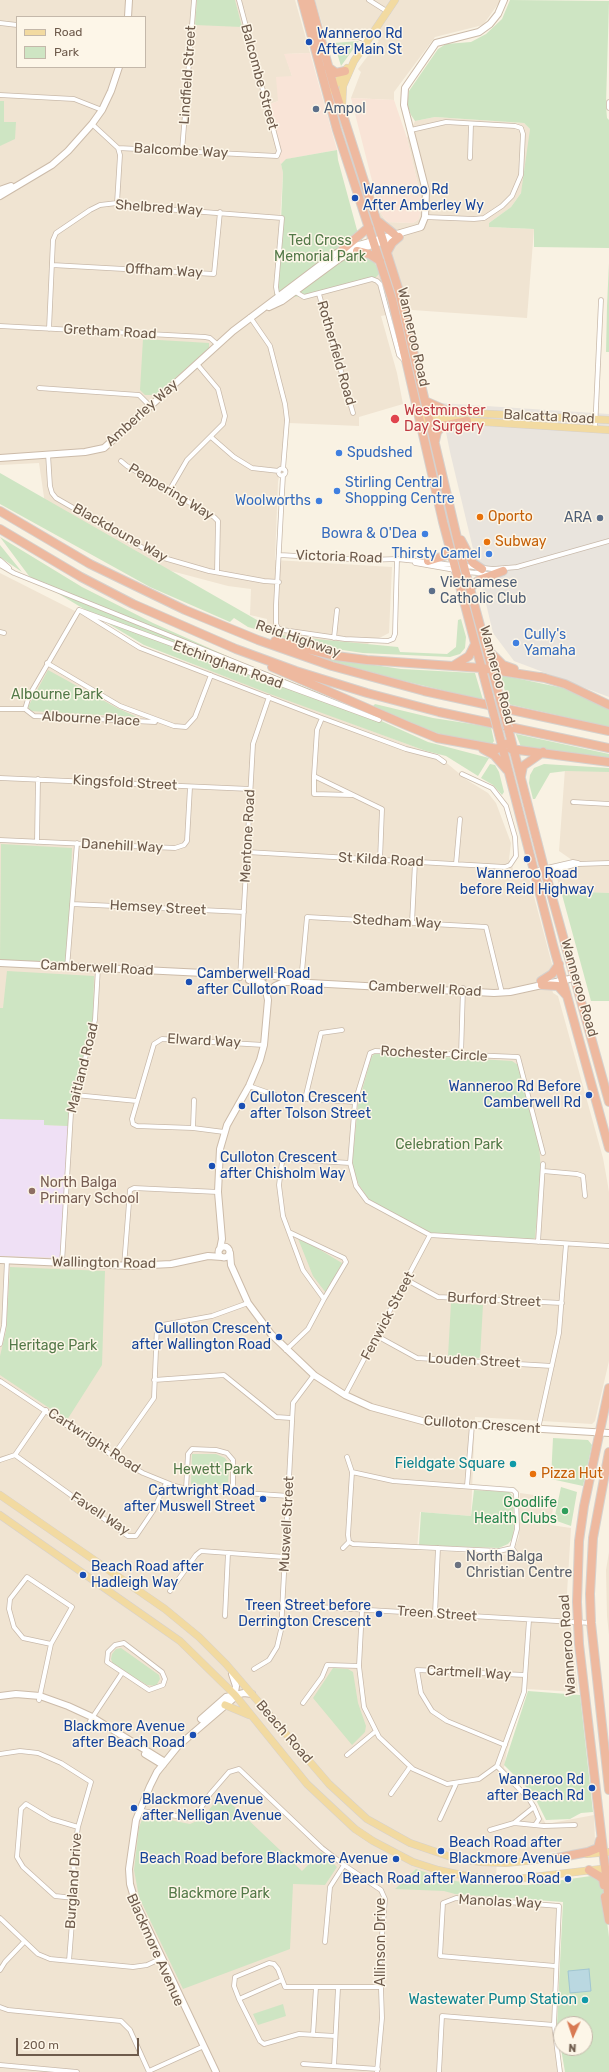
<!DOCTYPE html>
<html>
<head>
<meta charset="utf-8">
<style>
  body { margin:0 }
  #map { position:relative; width:609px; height:2072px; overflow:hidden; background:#f9f2e3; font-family:Rubik,sans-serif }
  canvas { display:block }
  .legend { position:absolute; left:16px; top:16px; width:130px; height:52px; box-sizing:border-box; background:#fdf6e8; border:1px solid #c4b8aa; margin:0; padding:5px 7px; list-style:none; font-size:12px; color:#6e5b4c }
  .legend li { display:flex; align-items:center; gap:8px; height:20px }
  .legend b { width:20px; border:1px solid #c4b8aa }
  .north { position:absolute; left:553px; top:2016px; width:40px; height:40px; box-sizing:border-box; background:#fdf6e8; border:1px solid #c4b8aa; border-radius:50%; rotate:183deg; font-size:11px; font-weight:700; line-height:16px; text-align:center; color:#6e5b4c }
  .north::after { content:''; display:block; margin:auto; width:14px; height:18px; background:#d87a53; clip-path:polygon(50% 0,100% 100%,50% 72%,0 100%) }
  .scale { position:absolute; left:16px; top:2038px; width:123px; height:18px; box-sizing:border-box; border:2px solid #6e5b4c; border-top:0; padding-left:5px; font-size:12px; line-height:14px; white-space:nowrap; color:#6e5b4c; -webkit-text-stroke:3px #fdf6e8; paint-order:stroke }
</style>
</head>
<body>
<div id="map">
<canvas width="609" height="2072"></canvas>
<ul class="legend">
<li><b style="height:5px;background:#f2daa1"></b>Road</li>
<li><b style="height:11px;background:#cee5c3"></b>Park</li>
</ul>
<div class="north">N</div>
<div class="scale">200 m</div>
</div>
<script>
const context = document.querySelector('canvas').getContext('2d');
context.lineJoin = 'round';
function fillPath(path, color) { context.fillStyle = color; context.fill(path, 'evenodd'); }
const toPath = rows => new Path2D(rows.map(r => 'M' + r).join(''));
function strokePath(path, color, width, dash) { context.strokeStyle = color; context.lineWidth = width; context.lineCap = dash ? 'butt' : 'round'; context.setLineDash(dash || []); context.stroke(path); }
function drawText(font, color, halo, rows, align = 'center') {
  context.font = font + ' Rubik,sans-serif'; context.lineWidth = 3; context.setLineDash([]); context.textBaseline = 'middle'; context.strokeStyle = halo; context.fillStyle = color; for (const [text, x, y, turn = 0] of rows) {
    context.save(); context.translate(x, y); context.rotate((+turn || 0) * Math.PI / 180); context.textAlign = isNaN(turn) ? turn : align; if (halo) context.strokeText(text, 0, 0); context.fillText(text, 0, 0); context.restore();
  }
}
fillPath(toPath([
  [0,0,295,0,310,53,285,54,292,76,278,101,268,105,283,173,275,299,364,242,380,212,387,222,413,223,419,219,422,202,407,138,415,121,435,117,524,123,530,129,527,175,521,193,511,207,489,223,489,227,534,229,527,318,412,310,381,316,397,373,403,404,359,417,359,426,289,423,278,482,275,560,392,567,389,633,358,649,280,639,268,633,267,619,250,615,251,589,228,586,160,568,45,504,39,463,0,465],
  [17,17,145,17,145,67,17,67],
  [315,0,501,0,483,25,435,37,394,92,394,100,351,98,361,72,358,69,379,41,366,32,327,31,323,27],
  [0,573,146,647,437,755,467,780,488,793,496,803,511,843,509,859,515,874,528,874,553,968,548,973,553,993,558,996,603,1158,607,1180,609,1192,609,1361,595,1421,592,1424,475,1417,471,1516,420,1512,417,1550,509,1555,515,1547,519,1537,520,1493,555,1498,550,1525,571,1528,567,1593,578,1692,526,1689,507,1750,504,1768,528,1794,546,1824,594,1815,595,1842,591,1848,497,1859,495,1899,560,1903,556,2034,563,2072,0,2072],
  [565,769,609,770,609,893,561,892,557,878,558,864,572,860,559,851],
  [609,1552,609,1635,607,1616,606,1570]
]), '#f0e4d2');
fillPath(toPath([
  [310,53,337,150,287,159,281,164,268,105,278,101,276,77,292,76,284,54],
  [351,98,394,100,407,138,422,202,419,219,413,223,387,222,380,212]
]), '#f9e4d7');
fillPath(toPath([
  [440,403,609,414,609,697,514,661,493,633,450,452]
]), '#e9e4dd');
fillPath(toPath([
  [0,1119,45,1120,45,1125,69,1126,61,1258,0,1256]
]), '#efe0f5');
fillPath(toPath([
  [197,0,235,0,242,27,195,25],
  [510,0,609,1,606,105,607,118,609,120,609,248,534,247,534,229,489,227,489,223,511,207,521,193,530,129,524,123,435,117,415,121,411,115,407,105,409,91,438,49,446,44,471,42,486,34,502,19],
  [359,41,341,66,334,43],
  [0,101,4,101,4,122,16,122,15,139,0,146],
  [337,150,338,160,357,230,380,273,375,278,302,296,274,299,281,221,283,173,281,164,286,159],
  [609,263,609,352,606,352,607,306],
  [143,339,209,343,209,348,156,395,145,395,140,390],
  [0,473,285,636,398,647,400,652,447,654,456,647,458,620,461,619,466,637,465,648,460,654,450,657,363,653,309,645,248,627,234,618,230,622,150,587,0,504],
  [0,537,82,587,153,623,236,660,317,692,428,742,489,758,478,776,446,756,426,751,270,694,144,645,29,576],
  [0,545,22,572,0,557],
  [327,658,401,669,475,673,483,700,400,680,327,660],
  [48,670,117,708,137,717,30,711,28,707],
  [501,675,563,688,595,703,609,710,609,727,508,704],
  [375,704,433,718,491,727,494,741,492,744,456,739,415,726,372,707],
  [516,734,609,754,609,759,521,747],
  [490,764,495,765,499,772,504,792,502,795,493,785,481,778],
  [544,764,609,768,609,772,566,771,550,773,535,799,533,799,529,783,530,775,534,768],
  [1,844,72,848,68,965,0,961],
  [561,891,609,893,609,1001,591,1001],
  [7,971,94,976,93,1020,70,1109,69,1126,44,1125,44,1120,0,1119,0,1008,3,1008],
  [377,1053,512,1061,518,1065,539,1144,541,1172,535,1238,531,1240,431,1233,370,1201,359,1185,352,1166,358,1105,371,1058,373,1055],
  [297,1236,342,1263,326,1293,313,1276],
  [10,1267,105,1271,102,1365,67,1420,0,1375,0,1356,6,1331],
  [451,1303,483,1305,480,1358,448,1356],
  [553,1438,588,1440,592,1445,583,1486,551,1479],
  [192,1454,216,1454,225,1458,229,1464,228,1486,191,1484],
  [561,1487,577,1492,571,1526,554,1520],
  [474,1490,509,1492,513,1496,514,1529,513,1538,508,1544,499,1548,419,1545,421,1512,471,1516],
  [121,1648,159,1675,160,1679,156,1686,147,1685,113,1664,111,1659,112,1654,116,1649],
  [333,1668,348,1669,353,1672,358,1703,366,1726,365,1732,352,1745,313,1698],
  [528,1691,580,1695,593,1812,581,1813,570,1819,546,1820,533,1794,504,1765],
  [221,1794,302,1871,321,1852,337,1867,325,1885,293,1884,290,1949,183,1989,139,1897,134,1870,139,1827,144,1815,190,1824,203,1818],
  [416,1869,448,1880,477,1884,527,1885,591,1876,602,1883,609,1937,609,2072,565,2072,557,2025,563,1902,455,1894,444,1891,395,1889],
  [561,2024,585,2024,585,2048,561,2048],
  [283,2004,286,2016,258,2025,253,2014]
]), '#cee5c3');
const water = toPath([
  [589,1969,591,1991,570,1993,568,1971,589,1969]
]);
fillPath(water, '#bad8e1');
strokePath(water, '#a1c6d1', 1);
const street = toPath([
  [369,0,388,12],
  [0,23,17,25],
  [333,36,358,37,368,41],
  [0,95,74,99,102,110],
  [609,102,609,108],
  [92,124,118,148,277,156,279,151,239,0],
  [411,130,446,122,515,126,521,128,523,134,521,175,512,196,502,206,484,218,474,219,425,217],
  [182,151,194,0],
  [470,158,471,124],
  [117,203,120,155,118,148],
  [52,265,214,274,220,212],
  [294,291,304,297,372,279,377,281,380,284,399,355,404,360],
  [319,294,353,413],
  [250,317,270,346,285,404,287,420,283,469],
  [0,326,205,337,210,338,218,345],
  [49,329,53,240,56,233,90,210,100,205,117,203,125,206,282,218,276,287,277,293,280,298],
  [39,388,139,395,151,407],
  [595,430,601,300],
  [211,437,234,457,252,468,279,471],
  [48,454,50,486,52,493,56,498,157,556,209,571,264,581,279,582],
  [121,461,127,466,214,517,218,521,217,572],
  '278.5 472a3.5 3.5 0 1 1 7 0a3.5 3.5 0 1 1-7 0Z',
  [283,475,276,605,276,624,278,628,283,630,345,639,388,641,393,639,395,634,397,559],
  [169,491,187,460,223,424,225,416,218,389,197,364],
  [280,555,367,560,397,559,454,565],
  [0,560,9,568],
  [415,563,455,570],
  [0,565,14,573,379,720,79,610,140,648,322,718,406,749,437,757,444,762],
  [465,566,493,569,518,567],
  [517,567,609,541],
  [466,572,489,574],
  [0,632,4,633],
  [334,638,337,610],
  [47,663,120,706,174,726,186,727,195,717,211,675],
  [0,709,25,709,29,696,79,610],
  [25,709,34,716,155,722],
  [322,718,317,730,314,776,382,809,380,860],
  [314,776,314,794,352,795],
  [0,778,250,789],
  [573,802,609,804],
  [0,840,175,848,184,845,187,841,190,787],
  [37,842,38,779],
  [247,852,505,867,510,865,516,856,515,837,506,806,492,788,462,774],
  [456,864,460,819],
  [534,871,573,862,578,863],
  [535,875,578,864,609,863],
  [72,904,244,912],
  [412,923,415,862],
  [67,968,77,843],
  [240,978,253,744,269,697],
  [301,982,307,917,486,927,502,993],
  [461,1055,463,988],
  [249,1086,281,1097,355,1102],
  [75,1095,137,1101],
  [305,1099,321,1033,342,1030],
  [193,1128,194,1100],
  [224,1132,193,1128,137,1126,133,1124,132,1119,154,1044,162,1039,264,1045],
  [543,1153,518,1057,375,1051,370,1053,355,1102,350,1163,356,1186,367,1201,430,1235,609,1246],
  [543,1171,577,1174,583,1176,585,1196],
  [289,1232,344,1258,346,1262,324,1299],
  [538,1242,543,1164],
  [62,1263,71,1113,95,1020,98,968],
  [124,1266,130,1190,134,1188,218,1192],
  [407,1280,438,1297,562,1303],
  [377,1336,417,1358,552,1366],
  [0,1344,4,1325,7,1260],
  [286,1350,308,1329,324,1299,303,1270,283,1216,279,1185,282,1162,286,1159,350,1163],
  [154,1380,224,1375,276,1417,291,1418],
  [0,1381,113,1456,143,1473,175,1486,186,1489,289,1496],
  [345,1395,430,1235],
  [46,1410,15,1455,128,1536,136,1536,153,1511,166,1483],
  [538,1429,559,1333,566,1244],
  [113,1456,154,1398,157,1326,212,1316,248,1303],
  [347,1457,352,1472],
  [0,1460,15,1455],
  [467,1486,472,1425],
  [186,1489,188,1454,192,1449,216,1450,227,1453,233,1460,233,1492],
  [343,1548,349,1542],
  [512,1548,517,1529,516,1493,513,1490,393,1481,352,1472,348,1535,349,1542,353,1544,499,1551,512,1548,520,1559],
  [170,1591,196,1555,201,1551,285,1557],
  [283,1605,591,1623],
  [362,1609,359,1666,364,1707,379,1737,413,1769,447,1784,479,1779,497,1766,524,1692,529,1620],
  [435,1614,438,1548],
  [225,1616,228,1553],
  [124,1643,162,1672,165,1679,163,1685,149,1690,107,1662,108,1652,115,1645,124,1643],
  [254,1669,269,1660,277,1647,281,1630,293,1403,314,1375],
  [39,1700,51,1644,72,1607,27,1577,10,1599,9,1609,14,1627,23,1638,51,1644],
  [303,1703,322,1677,327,1665,359,1666],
  [90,1721,122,1673],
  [505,1745,447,1721,432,1711,421,1693,417,1670,525,1675],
  [0,1754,20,1751,38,1753,61,1763,91,1782,78,1827,73,1862,75,1884,69,1961],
  [347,1755,376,1731],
  [391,1794,410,1767],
  [534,1807,539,1819,535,1825],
  [135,1810,190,1818,197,1814,210,1794,229,1772,239,1769,322,1848,344,1865,381,1890,385,1899,380,1959,382,2018,377,2072],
  [440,1819,456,1784],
  [514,1823,544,1826,575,1825],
  [490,1830,514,1823,534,1807,529,1799,497,1766],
  [74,1898,55,1896,23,1867,17,1857,21,1809,26,1804,51,1819,78,1827],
  [0,1918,38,1954,50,1959,133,1967,147,1965,162,1958],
  [325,1942,330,1887,344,1865],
  [555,1966,440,1956,443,1903,456,1898,559,1906,554,2025,560,2072],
  [0,1970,5,1962,24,1942],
  [239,1999,282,1980],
  [0,2007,8,2010,121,2021,130,2030,149,2072],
  [313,2035,316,1987],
  [335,2036,299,2034,264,2044,260,2041,239,1999,234,1986,235,1977,269,1963,274,1964,278,1969,285,1987,381,1987],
  [303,2064,378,2069],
  [0,2065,77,2072],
  [334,2066,338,1988],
  [149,2071,204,2046],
  [439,2072,442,2016,554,2025]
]);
const secondary = toPath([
  [128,17,129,0],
  [0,190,11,186],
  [0,196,52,165,68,151,92,124,102,110,111,91,119,67],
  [269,307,282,301,339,259,349,253,387,240],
  [0,458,85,452,104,448,233,331,335,254,342,250,421,227,425,217,426,191,404,105,405,88,436,43,479,32,490,24,498,14,504,0],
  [0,963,265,976],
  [274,976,290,978],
  [249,980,263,983],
  [275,986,284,982,291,982,494,993,510,992,574,978],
  '218.5 1252a5.5 5.5 0 1 1 11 0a5.5 5.5 0 1 1-11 0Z',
  [220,1249,222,1239,218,1192,220,1149,227,1125,249,1086,260,1060,264,1045,268,1000,265,986],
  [230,1253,231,1265,248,1303,271,1334,314,1375,345,1395,371,1407,426,1422,609,1433],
  [0,1260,132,1266,171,1264,208,1256,222,1257],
  [0,1696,16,1694,40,1696,68,1706,92,1717,165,1762],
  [201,1719,226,1697,244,1693,252,1694],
  [145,1754,163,1765],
  [216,2072,135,1901,130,1884,129,1869,136,1820,150,1786,157,1772,178,1746,234,1698,236,1686,232,1674]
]);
const primary = toPath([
  [332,90,347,68],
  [342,107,343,86,354,61,395,0],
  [418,414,450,412,609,420],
  [425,420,438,419,609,430],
  [0,1495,165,1609,199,1637,226,1664,329,1784,367,1819,410,1843,454,1858,481,1862,506,1863,555,1858],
  [0,1515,180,1641,235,1695,307,1784,355,1829,373,1841,413,1862,438,1870,471,1877,517,1879,609,1868],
  [225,1705,249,1715],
  [587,1854,609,1852]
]);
const highway = toPath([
  [302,0,337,130,392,299,443,522,489,696],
  [310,0,334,87,399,291,462,559,500,699],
  [328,67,336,73,345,71],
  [379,222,394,234],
  [342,250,369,227],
  [357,251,369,254,380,261],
  [387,252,392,243,399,237],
  [425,401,450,412],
  [435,441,437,432,442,426,467,421],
  [0,511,90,564,185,610,258,640,332,666,424,691,609,731],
  [0,529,81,577,133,604,236,649,296,671,367,693,439,712,609,748],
  [461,540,473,563,482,569],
  [428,561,444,556,450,549],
  [470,588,479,580,503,571],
  [275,641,336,656,367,660,481,668,545,678],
  [487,649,503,665,514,669],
  [453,666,469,656,475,644],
  [272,667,408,726,437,738,497,749,506,744],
  [541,677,565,684,609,705],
  [508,728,544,868,609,1102],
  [499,734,553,945,609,1148],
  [483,749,494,755,507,770],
  [511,749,609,762],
  [521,776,523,766,543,752],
  [541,981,552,974,559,964],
  [542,985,558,986,567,996],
  [609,1388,584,1506,579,1541,577,1602,579,1644,609,1901],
  [609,1452,593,1538,590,1594,591,1623,609,1790],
  [551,1859,588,1852,598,1848,600,1840],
  [589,1870,599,1876,603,1879,604,1885],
  [605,1897,609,1920]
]);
strokePath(street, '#c9baab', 5.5);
strokePath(secondary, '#ccbba9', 8);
strokePath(primary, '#d6d1cd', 8);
strokePath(highway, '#d6d1cd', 10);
strokePath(street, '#fff', 4);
strokePath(secondary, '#fff', 6);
strokePath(primary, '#f2daa1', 7);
strokePath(highway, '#eeb99f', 8);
const highwayBridge = toPath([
  [489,696,499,734],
  [500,699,508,728]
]);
strokePath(highwayBridge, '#d6d1cd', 10, []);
strokePath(highwayBridge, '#eeb99f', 8);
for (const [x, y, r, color] of [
  [309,42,4,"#1a4fb4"],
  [316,109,4,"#5c6f8a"],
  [355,198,4,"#1a4fb4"],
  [395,419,5,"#e0444e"],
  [339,453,4,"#3f7fe0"],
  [337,491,4,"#3f7fe0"],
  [319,501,4,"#3f7fe0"],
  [480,517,4,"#e8710a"],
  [600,518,4,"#5c6f8a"],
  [425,534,4,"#3f7fe0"],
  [487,542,4,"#e8710a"],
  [489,554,4,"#3f7fe0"],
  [432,591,4,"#5c6f8a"],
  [516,643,4,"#3f7fe0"],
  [527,859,4,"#1a4fb4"],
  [189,982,4,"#1a4fb4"],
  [589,1095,4,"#1a4fb4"],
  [242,1106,4,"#1a4fb4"],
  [212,1166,4,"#1a4fb4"],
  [32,1191,4,"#8d6e63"],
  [279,1337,4,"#1a4fb4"],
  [513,1464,4,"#0f9aa8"],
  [533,1474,4,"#e8710a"],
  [263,1499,4,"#1a4fb4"],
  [565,1511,4,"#2e9e5b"],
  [458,1565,4,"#6b7280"],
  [83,1575,4,"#1a4fb4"],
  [379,1614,4,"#1a4fb4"],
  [193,1735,4,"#1a4fb4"],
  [592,1788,4,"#1a4fb4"],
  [134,1808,4,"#1a4fb4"],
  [441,1851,4,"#1a4fb4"],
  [396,1859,4,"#1a4fb4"],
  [568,1879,4,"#1a4fb4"],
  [585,2000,4,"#0f9aa8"]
]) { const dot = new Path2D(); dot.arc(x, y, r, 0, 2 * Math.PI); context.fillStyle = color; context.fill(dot); strokePath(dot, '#fdf6e8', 1.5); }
drawText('14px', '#164399', '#fdf6e8', [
  ["Wanneroo Rd",317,34],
  ["After Main St",317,50],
  ["Wanneroo Rd",363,190],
  ["After Amberley Wy",363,206],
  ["Wanneroo Road",527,874,"center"],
  ["before Reid Highway",527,890,"center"],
  ["Camberwell Road",197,974],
  ["after Culloton Road",197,990],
  ["Wanneroo Rd Before",581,1087,"right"],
  ["Camberwell Rd",581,1103,"right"],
  ["Culloton Crescent",250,1098],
  ["after Tolson Street",250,1114],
  ["Culloton Crescent",220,1158],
  ["after Chisholm Way",220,1174],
  ["Culloton Crescent",271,1329,"right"],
  ["after Wallington Road",271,1345,"right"],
  ["Cartwright Road",255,1491,"right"],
  ["after Muswell Street",255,1507,"right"],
  ["Beach Road after",91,1567],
  ["Hadleigh Way",91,1583],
  ["Treen Street before",371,1606,"right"],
  ["Derrington Crescent",371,1622,"right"],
  ["Blackmore Avenue",185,1727,"right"],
  ["after Beach Road",185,1743,"right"],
  ["Wanneroo Rd",584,1780,"right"],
  ["after Beach Rd",584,1796,"right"],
  ["Blackmore Avenue",142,1800],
  ["after Nelligan Avenue",142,1816],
  ["Beach Road after",449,1843],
  ["Blackmore Avenue",449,1859],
  ["Beach Road before Blackmore Avenue",388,1859,"right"],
  ["Beach Road after Wanneroo Road",560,1879,"right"]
], 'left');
drawText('14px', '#6e5b4c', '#fdf6e8', [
  ["Lindfield Street",188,75,-86],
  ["Balcombe Street",259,77,75],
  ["Balcombe Way",181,151,3],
  ["Shelbred Way",159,208,4],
  ["Offham Way",164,271,3],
  ["Gretham Road",110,332,3],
  ["Wanneroo Road",413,337,77],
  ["Rotherfield Road",336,353,74],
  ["Amberley Way",142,413,-42],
  ["Balcatta Road",549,417,3],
  ["Peppering Way",171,492,31],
  ["Blackdoune Way",120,533,29],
  ["Victoria Road",339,557,2],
  ["Reid Highway",298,639,19],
  ["Etchingham Road",228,665,20],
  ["Wanneroo Road",497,675,75],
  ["Albourne Place",91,719,3],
  ["Kingsfold Street",125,783,3],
  ["Mentone Road",248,836,-87],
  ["Danehill Way",122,846,3],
  ["St Kilda Road",381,860,3],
  ["Hemsey Street",158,908,3],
  ["Stedham Way",397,922,3],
  ["Camberwell Road",97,968,3],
  ["Wanneroo Road",579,988,74],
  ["Camberwell Road",425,989,3],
  ["Elward Way",204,1041,3],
  ["Rochester Circle",434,1054,3],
  ["Maitland Road",83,1068,-76],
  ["Wallington Road",104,1263,1],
  ["Burford Street",494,1300,3],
  ["Fenwick Street",388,1316,-62],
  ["Louden Street",474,1361,3],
  ["Culloton Crescent",482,1425,4],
  ["Cartwright Road",94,1441,33],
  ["Favell Way",100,1514,33],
  ["Muswell Street",287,1524,-87],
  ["Treen Street",437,1614,4],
  ["Wanneroo Road",568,1645,-94],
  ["Cartmell Way",469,1673,3],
  ["Beach Road",284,1732,49],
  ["Burgland Drive",74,1881,-86],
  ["Manolas Way",500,1902,3],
  ["Allinson Drive",381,1942,-90],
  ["Blackmore Avenue",155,1950,66]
]);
drawText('14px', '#4e5e75', '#fdf6e8', [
  ["Ampol",324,109],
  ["ARA",592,518,"right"],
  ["Vietnamese",440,583],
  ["Catholic Club",440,599]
], 'left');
drawText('14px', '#537948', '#fdf6e8', [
  ["Ted Cross",320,241],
  ["Memorial Park",320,257],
  ["Albourne Park",57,695],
  ["Celebration Park",449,1145],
  ["Heritage Park",53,1346],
  ["Hewett Park",213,1470],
  ["Blackmore Park",219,1894]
]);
drawText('14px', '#be3a42', '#fdf6e8', [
  ["Westminster",404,411],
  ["Day Surgery",404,427]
], 'left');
drawText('14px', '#366cbe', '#fdf6e8', [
  ["Spudshed",347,453],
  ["Stirling Central",345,483],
  ["Shopping Centre",345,499],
  ["Woolworths",311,501,"right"],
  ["Bowra & O'Dea",417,534,"right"],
  ["Thirsty Camel",481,554,"right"],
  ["Cully's",524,635],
  ["Yamaha",524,651]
], 'left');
drawText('14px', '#c56008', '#fdf6e8', [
  ["Oporto",488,517],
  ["Subway",495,542],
  ["Pizza Hut",541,1474]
], 'left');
drawText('14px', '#785e54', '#fdf6e8', [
  ["North Balga",40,1183],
  ["Primary School",40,1199]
], 'left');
drawText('14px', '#0d838f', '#fdf6e8', [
  ["Fieldgate Square",505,1464],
  ["Wastewater Pump Station",577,2000]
], 'right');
drawText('14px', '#27864d', '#fdf6e8', [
  ["Goodlife",557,1503],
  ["Health Clubs",557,1519]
], 'right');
drawText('14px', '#5b616d', '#fdf6e8', [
  ["North Balga",466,1557],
  ["Christian Centre",466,1573]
], 'left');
</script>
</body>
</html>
